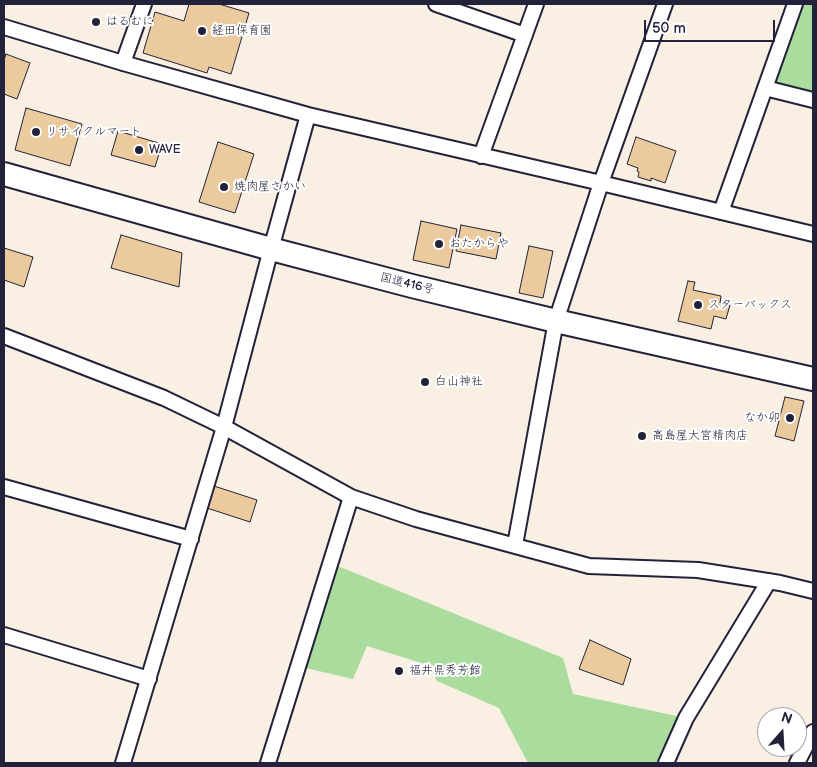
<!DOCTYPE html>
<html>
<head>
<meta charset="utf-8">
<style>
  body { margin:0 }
  #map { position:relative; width:817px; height:767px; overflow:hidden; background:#f9efe2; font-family:"Balsamiq Sans",sans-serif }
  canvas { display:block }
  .frame { position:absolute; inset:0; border:5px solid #22223b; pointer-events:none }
  .north { position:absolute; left:757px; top:707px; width:50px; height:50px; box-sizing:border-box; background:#fff; border:1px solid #a7a7b1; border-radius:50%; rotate:19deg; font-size:14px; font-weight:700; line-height:20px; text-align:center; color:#22223b }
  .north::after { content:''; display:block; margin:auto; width:18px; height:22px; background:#22223b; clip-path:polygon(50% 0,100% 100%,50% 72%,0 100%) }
  .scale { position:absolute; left:644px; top:20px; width:131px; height:22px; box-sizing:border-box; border:2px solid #22223b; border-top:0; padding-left:6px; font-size:15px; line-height:18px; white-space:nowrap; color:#22223b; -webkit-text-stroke:4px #fff; paint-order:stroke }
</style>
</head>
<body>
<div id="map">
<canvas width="817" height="767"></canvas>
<div class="frame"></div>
<div class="north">N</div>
<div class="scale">50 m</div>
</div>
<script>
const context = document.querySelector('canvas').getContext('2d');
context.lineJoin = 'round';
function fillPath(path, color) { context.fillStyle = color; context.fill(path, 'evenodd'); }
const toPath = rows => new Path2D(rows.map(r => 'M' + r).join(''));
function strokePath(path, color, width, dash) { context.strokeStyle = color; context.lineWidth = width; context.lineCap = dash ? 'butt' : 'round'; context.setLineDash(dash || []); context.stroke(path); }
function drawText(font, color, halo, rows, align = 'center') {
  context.font = font + ' "Balsamiq Sans","Klee One",sans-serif'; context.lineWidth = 4; context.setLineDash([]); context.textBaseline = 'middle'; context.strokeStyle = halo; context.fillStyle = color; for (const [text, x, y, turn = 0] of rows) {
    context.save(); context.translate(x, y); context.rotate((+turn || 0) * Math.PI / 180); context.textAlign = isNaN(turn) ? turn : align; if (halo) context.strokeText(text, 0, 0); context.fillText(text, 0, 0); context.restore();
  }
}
fillPath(toPath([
  [796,4,813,4,813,99,766,88],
  [323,560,563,658,573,694,686,718,666,763,528,763,499,708,437,681,428,665,367,646,353,679,297,666]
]), '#a9dc9d');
const building = toPath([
  [189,4,219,4,249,13,231,74,209,67,207,73,143,53,155,12,184,21,189,4],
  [6,54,30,63,17,99,4,94,4,60,6,54],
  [26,108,82,124,70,166,15,150,26,108],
  [118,131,162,144,155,167,111,155,118,131],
  [636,137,676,151,665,183,651,178,651,181,638,177,639,172,637,171,638,168,627,164,636,137],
  [218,142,254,154,235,213,199,202,218,142],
  [421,221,457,229,449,268,413,260,421,221],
  [461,225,501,233,496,259,456,251,461,225],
  [121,235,182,253,179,287,111,268,121,235],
  [529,246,553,251,543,298,519,293,529,246],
  [4,248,33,257,24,287,4,280,4,248],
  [688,281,695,282,693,290,721,296,720,303,730,305,726,319,714,316,711,329,678,321,688,281],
  [785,397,804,401,794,441,775,436,785,397],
  [214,486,257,500,250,522,207,508,214,486],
  [590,640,631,659,623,685,579,669,590,640]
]);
fillPath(building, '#ebcb9d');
strokePath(building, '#22223b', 1);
const minor = toPath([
  [436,4,525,35],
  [4,27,123,63,308,115,601,183,813,234],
  [123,63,144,4],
  [765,88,813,100],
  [481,156,536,4],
  [721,212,795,4],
  [4,336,164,398,224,427,351,497,416,519,589,566,698,570,780,583,813,591],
  [4,487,191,539],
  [515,545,556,321,601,183,665,4],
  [4,635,149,679],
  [123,763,224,427,271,249,308,115],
  [268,763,351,497],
  [666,763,686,718,769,581],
  [797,763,813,732]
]);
const trunk = toPath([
  [4,174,271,249,412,286,556,321,813,379]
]);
strokePath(minor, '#22223b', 18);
strokePath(trunk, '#22223b', 26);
strokePath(minor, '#fff', 14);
strokePath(trunk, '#fff', 22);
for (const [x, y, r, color] of [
  [96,22,5,"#22223b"],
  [202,31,5,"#22223b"],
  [36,132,5,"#22223b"],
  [139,150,5,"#22223b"],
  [224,187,5,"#22223b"],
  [439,244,5,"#22223b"],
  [698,305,5,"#22223b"],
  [425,382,5,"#22223b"],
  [790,418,5,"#22223b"],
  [642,436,5,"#22223b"],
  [399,671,5,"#22223b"]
]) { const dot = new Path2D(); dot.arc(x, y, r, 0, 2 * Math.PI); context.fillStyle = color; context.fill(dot); strokePath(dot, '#fff', 2); }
drawText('12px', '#22223b', '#fff', [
  ["はるむに",106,22],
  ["経田保育園",212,31],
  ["リサイクルマート",46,132],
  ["WAVE",149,150],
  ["焼肉屋さかい",234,187],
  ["おたからや",449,244],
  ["スターバックス",708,305],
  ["白山神社",435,382],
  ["なか卯",780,418,"right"],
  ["高島屋大宮精肉店",652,436],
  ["福井県秀芳館",409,671]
], 'left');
drawText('12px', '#22223b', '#fff', [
  ["国道416号",407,284,14]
]);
</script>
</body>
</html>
